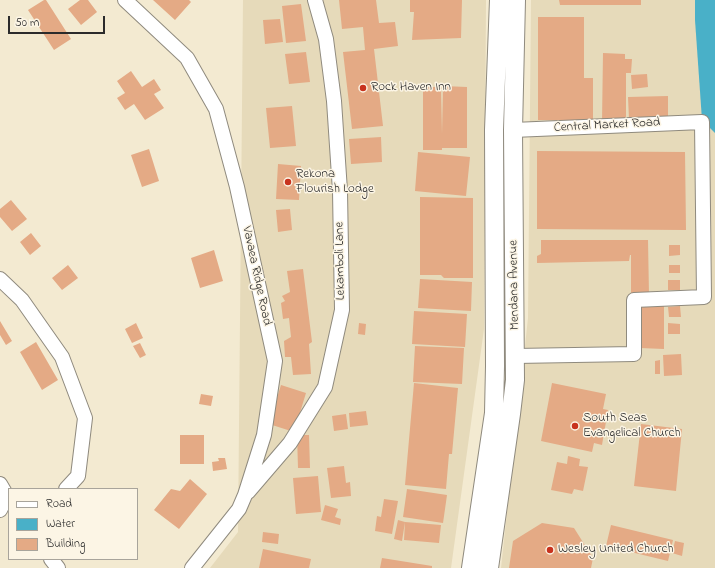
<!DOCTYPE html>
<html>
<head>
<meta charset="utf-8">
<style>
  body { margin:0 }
  #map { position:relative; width:715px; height:568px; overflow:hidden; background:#f3ead1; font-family:"Indie Flower",sans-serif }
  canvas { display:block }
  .legend { position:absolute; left:8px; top:488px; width:130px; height:72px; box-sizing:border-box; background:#fcf5e5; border:1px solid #a8a49b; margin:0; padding:5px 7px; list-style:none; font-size:12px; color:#2b2b2b }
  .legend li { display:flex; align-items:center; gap:8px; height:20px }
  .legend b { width:20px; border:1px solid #a8a49b }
  .scale { position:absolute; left:8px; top:16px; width:97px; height:18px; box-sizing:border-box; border:2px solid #2b2b2b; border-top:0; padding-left:5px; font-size:12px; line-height:14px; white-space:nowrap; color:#2b2b2b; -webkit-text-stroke:3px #fcf5e5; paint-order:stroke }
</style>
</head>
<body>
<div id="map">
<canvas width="715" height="568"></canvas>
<ul class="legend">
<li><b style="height:5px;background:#fff"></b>Road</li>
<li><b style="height:11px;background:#49b0c8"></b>Water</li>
<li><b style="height:11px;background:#e4aa85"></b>Building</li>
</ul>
<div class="scale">50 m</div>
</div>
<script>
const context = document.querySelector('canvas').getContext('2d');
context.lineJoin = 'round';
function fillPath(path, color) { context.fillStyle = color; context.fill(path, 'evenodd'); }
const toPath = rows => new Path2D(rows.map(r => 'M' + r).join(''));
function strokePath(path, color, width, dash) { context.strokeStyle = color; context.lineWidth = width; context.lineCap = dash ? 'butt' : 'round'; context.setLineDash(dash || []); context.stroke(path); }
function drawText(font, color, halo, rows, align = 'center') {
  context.font = font + ' "Indie Flower",sans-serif'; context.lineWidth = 3; context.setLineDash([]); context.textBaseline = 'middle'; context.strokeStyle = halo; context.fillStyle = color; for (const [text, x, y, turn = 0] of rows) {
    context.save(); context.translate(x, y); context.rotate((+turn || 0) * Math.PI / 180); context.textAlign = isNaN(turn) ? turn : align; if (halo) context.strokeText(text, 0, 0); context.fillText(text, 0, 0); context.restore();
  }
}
fillPath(toPath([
  [243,0,486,0,484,329,451,568,210,568,238,532],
  [531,0,713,0,715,45,715,568,501,568,528,318]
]), '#e6daba');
fillPath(toPath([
  [695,0,715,0,715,133,702,120,695,20]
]), '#49b0c8');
fillPath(toPath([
  [44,0,46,0,71,39,54,50,28,10],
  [80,0,88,0,97,12,81,25,68,9],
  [153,0,189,0,191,2,175,20],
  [339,0,376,0,379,23,395,22,398,46,374,49,383,126,352,129,343,52,365,50,363,27,342,29],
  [410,0,462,0,461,38,412,40,414,12,410,12],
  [559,0,641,0,641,5,560,5],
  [301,4,306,41,286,43,282,6],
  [538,17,584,17,584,78,593,78,593,121,538,120],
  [280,19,283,42,265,44,263,20],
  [306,52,310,82,289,84,285,54],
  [603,53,625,54,625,59,632,59,631,73,626,73,626,122,602,122],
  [131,71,142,87,154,79,161,90,154,94,164,108,145,120,134,104,125,110,117,98,125,93,117,81],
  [647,74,648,87,632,89,631,75],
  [443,86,467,87,467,148,442,148,442,150,423,150,423,87,441,87,442,134],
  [668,96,668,118,629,119,628,97],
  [292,106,296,146,270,148,266,108],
  [381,137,382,162,351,164,349,139],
  [149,149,159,181,142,187,131,155],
  [537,151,685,152,686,230,537,229],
  [418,152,470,157,466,196,415,191],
  [278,164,301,166,299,200,276,199],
  [420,197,473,198,473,278,444,278,441,275,420,275],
  [11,200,27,219,12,231,0,217,0,209],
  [290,209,292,230,278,232,276,210],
  [31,233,41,246,30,255,20,242],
  [541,240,648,240,649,295,631,294,631,255,630,255,629,261,537,263,537,256,541,254],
  [669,245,680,245,680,255,669,256],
  [214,250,223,281,200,288,191,258],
  [68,265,78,278,62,290,52,278],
  [669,265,680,265,680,273,669,273],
  [303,269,312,342,309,344,311,374,293,375,291,357,285,357,284,341,291,337,289,318,283,319,281,303,285,301,282,296,290,292,287,271],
  [420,279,472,282,471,311,418,308],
  [668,280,680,280,680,290,668,290],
  [641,305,664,306,664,349,640,348],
  [680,306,681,317,669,317,668,307],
  [414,311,467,314,465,347,412,344],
  [0,321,12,341,6,345,0,335],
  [136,323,143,338,132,343,125,329],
  [359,323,366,324,365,335,358,334],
  [668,323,680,324,680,334,668,334],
  [36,342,58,380,42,390,20,352],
  [140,343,146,355,140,358,133,346],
  [415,346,464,348,462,384,413,382],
  [681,354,682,375,664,376,663,355],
  [660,360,660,374,655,374,655,361],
  [414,383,458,388,452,454,449,454,446,489,405,485],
  [552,383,606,394,603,409,608,410,602,445,594,443,592,452,541,441],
  [281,385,306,393,294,432,269,424],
  [201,394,213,396,211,406,199,404],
  [366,411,368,425,350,427,349,413],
  [346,414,348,429,334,431,332,416],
  [641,424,682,429,676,491,634,486],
  [180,435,204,435,204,464,180,464],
  [297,435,309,435,310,468,298,468],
  [568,456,580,459,579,466,588,467,583,491,574,489,572,494,551,490,557,462,567,464],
  [218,458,225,458,227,469,213,471,212,462,219,461],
  [344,466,346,483,350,482,351,496,331,498,327,468],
  [318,476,321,512,296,514,293,478],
  [190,479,207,494,179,529,154,510,171,489,180,491],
  [407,489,447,495,443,523,403,517],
  [384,499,398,501,392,534,375,531,377,516,381,517],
  [325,505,338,509,335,517,341,519,340,525,321,520],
  [398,520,405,522,441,525,439,543,404,540,405,522,402,541,394,539],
  [542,523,574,528,593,558,591,568,509,568,513,541],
  [611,525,673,540,668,561,606,546],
  [263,532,279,534,278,544,262,542],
  [675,541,684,543,682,556,672,553],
  [263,549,311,559,309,568,259,568],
  [382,558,432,566,432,568,380,568]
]), '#e4aa85');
const minor = toPath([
  [125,0,187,58,216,109,237,187,275,361,264,435,245,495,239,509,192,568],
  [513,130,702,122,704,297,634,300,634,354,515,356],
  [0,279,22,300,62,357,85,418,78,476,66,489],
  [0,484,7,496,0,510],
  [248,492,290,443,325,387,342,310,340,191,334,101,326,39,315,0],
  [51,559,58,568]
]);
const major = toPath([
  [471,568,494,413,495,366,494,130,499,0],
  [489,568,511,414,515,380,513,130,516,0]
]);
strokePath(minor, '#8f8a7e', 16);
strokePath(major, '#8f8a7e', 20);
strokePath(minor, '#fff', 14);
strokePath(major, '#fff', 18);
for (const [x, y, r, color] of [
  [363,88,4,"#c8321e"],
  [288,182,4,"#c8321e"],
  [575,426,4,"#c8321e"],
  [550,550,4,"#c8321e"]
]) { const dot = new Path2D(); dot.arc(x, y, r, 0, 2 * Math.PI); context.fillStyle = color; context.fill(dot); strokePath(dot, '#fcf5e5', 1.5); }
drawText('13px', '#2b2b2b', '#fcf5e5', [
  ["Rock Haven Inn",371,88],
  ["Rekona",296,175],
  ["Flourish Lodge",296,190],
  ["South Seas",583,419],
  ["Evangelical Church",583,434],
  ["Wesley United Church",558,550]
], 'left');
drawText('13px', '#2b2b2b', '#fcf5e5', [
  ["Central Market Road",607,126,-3],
  ["Lekamboli Lane",341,261,-91],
  ["Vavaea Ridge Road",256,276,78],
  ["Mendana Avenue",515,285,-91]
]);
</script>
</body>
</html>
